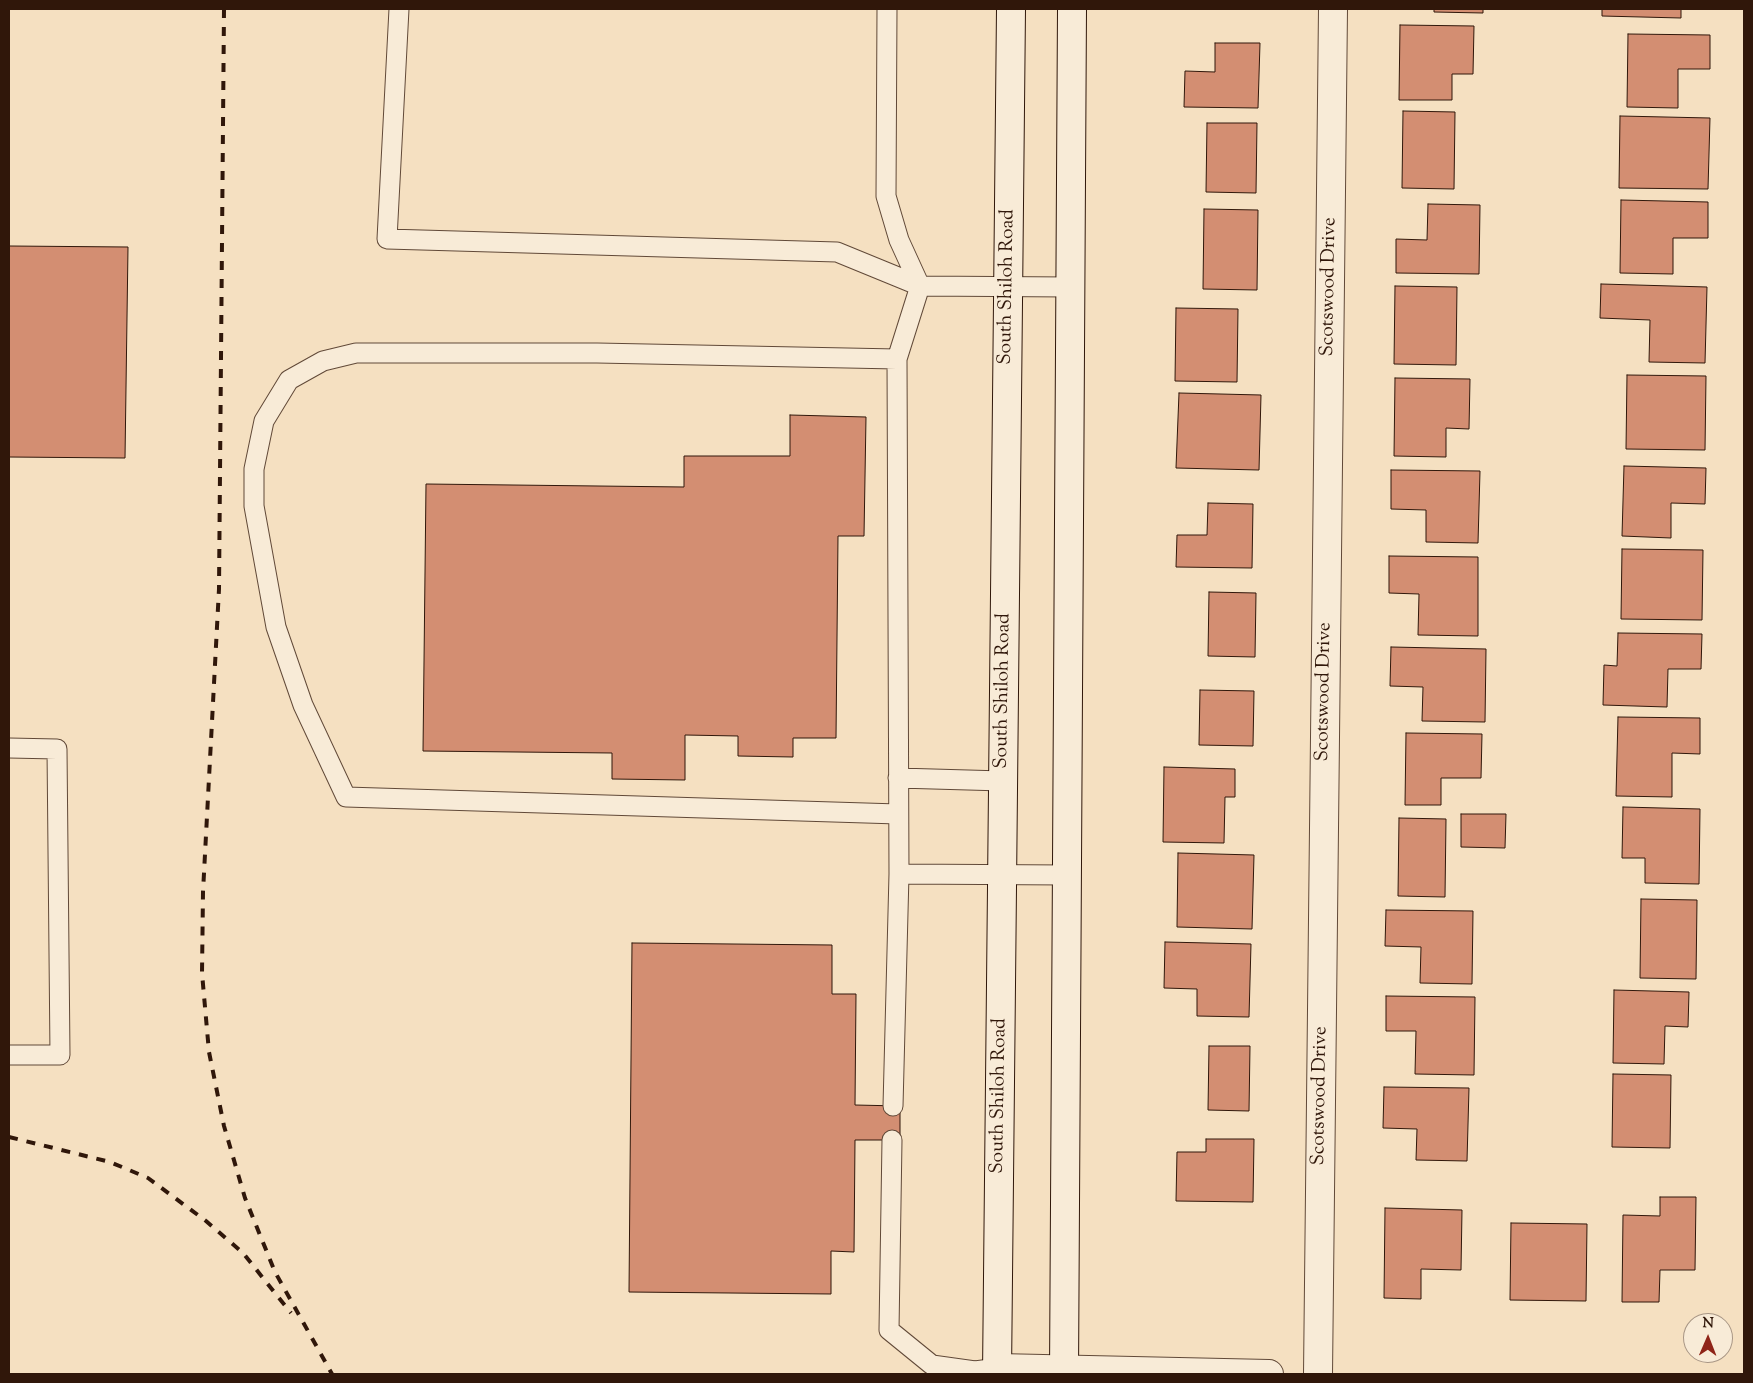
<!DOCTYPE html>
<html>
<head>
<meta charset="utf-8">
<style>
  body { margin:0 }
  #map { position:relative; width:1753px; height:1383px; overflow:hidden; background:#f5e0c1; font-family:"Sorts Mill Goudy",serif }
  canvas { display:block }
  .frame { position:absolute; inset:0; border:10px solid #30170a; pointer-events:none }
  .north { position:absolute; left:1683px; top:1313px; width:50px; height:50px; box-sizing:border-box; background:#f8ebd7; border:1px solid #a89685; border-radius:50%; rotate:1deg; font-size:14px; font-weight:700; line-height:20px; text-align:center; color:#30170a }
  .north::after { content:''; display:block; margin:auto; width:18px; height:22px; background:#8f2418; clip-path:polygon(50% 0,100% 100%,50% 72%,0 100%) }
</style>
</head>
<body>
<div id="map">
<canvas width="1753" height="1383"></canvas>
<div class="frame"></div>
<div class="north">N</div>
</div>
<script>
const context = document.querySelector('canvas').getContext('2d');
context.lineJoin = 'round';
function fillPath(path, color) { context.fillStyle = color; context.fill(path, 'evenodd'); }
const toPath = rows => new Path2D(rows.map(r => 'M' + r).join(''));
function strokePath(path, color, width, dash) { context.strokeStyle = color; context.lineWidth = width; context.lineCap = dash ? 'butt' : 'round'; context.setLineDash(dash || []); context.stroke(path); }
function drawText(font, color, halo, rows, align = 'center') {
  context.font = font + ' "Sorts Mill Goudy",serif'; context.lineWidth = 4; context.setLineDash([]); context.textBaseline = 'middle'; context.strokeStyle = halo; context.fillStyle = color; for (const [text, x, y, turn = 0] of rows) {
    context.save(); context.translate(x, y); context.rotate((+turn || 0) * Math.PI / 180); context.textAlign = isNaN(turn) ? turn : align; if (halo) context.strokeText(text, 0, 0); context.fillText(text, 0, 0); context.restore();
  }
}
const building = toPath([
  [1434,9,1483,9,1483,13,1434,12,1434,9],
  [1602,9,1681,9,1681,18,1602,16,1602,9],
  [1400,25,1474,26,1473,74,1452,74,1452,100,1399,100,1400,25],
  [1628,34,1710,35,1710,69,1678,69,1678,108,1627,107,1628,34],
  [1215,43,1260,43,1258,108,1184,107,1185,71,1215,72,1215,43],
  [1403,111,1455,112,1454,189,1402,188,1403,111],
  [1620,116,1710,118,1708,189,1619,188,1620,116],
  [1207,123,1257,123,1256,193,1206,192,1207,123],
  [1621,200,1708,202,1708,238,1673,238,1673,274,1620,273,1621,200],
  [1428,204,1480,205,1479,274,1396,273,1396,239,1427,240,1428,204],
  [1204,209,1258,210,1257,290,1203,289,1204,209],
  [9,246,128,247,125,458,9,457,9,246],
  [1601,284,1707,287,1705,363,1649,362,1650,320,1600,318,1601,284],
  [1395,286,1457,287,1456,365,1394,364,1395,286],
  [1176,308,1238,309,1237,382,1175,381,1176,308],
  [1627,375,1706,376,1705,450,1626,449,1627,375],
  [1395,378,1470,379,1469,429,1446,428,1446,457,1394,456,1395,378],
  [1179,393,1261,395,1259,470,1176,468,1179,393],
  [790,415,866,417,864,536,838,536,836,738,793,738,793,757,738,756,738,736,685,735,685,780,612,779,612,753,423,751,426,484,684,487,684,456,790,456,790,415],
  [1624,466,1706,468,1705,504,1671,503,1671,538,1622,536,1624,466],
  [1391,470,1480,471,1478,543,1426,542,1426,510,1391,509,1391,470],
  [1208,503,1253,504,1252,568,1176,567,1177,535,1207,535,1208,503],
  [1622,549,1703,550,1702,620,1621,619,1622,549],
  [1389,556,1478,557,1478,636,1418,635,1419,594,1389,593,1389,556],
  [1209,592,1256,593,1255,657,1208,656,1209,592],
  [1618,633,1702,634,1701,669,1668,669,1667,707,1603,705,1604,665,1617,666,1618,633],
  [1391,647,1486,649,1485,722,1422,721,1423,687,1390,686,1391,647],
  [1200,690,1254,691,1253,746,1199,745,1200,690],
  [1618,717,1700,718,1700,754,1672,753,1672,797,1616,796,1618,717],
  [1406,733,1482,734,1481,778,1441,778,1441,805,1405,805,1406,733],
  [1164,767,1235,769,1235,797,1225,797,1224,843,1163,842,1164,767],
  [1623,807,1700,809,1699,884,1645,883,1645,858,1622,858,1623,807],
  [1461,814,1506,814,1505,848,1461,847,1461,814],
  [1399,818,1446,819,1445,897,1398,896,1399,818],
  [1178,853,1254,855,1252,929,1177,927,1178,853],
  [1641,899,1697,900,1696,979,1640,978,1641,899],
  [1386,910,1473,911,1472,984,1420,983,1421,947,1385,946,1386,910],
  [1165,942,1251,944,1249,1017,1197,1016,1197,989,1164,988,1165,942],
  [632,943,832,945,832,994,856,994,855,1105,900,1106,900,1140,855,1140,854,1252,831,1251,831,1294,629,1292,632,943],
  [1614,990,1689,992,1688,1027,1665,1026,1664,1064,1613,1063,1614,990],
  [1386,996,1475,997,1474,1075,1415,1074,1416,1031,1386,1031,1386,996],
  [1209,1046,1250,1046,1249,1111,1208,1110,1209,1046],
  [1613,1074,1671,1075,1670,1148,1612,1147,1613,1074],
  [1384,1087,1469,1088,1467,1161,1416,1160,1417,1129,1383,1128,1384,1087],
  [1206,1139,1254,1139,1253,1202,1176,1201,1177,1152,1206,1152,1206,1139],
  [1660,1197,1696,1197,1695,1270,1660,1270,1659,1302,1622,1302,1623,1215,1660,1216,1660,1197],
  [1385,1208,1462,1210,1461,1270,1421,1269,1421,1299,1384,1298,1385,1208],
  [1511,1223,1587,1224,1586,1301,1510,1300,1511,1223]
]);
fillPath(building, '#d38e72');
strokePath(building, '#30170a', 1);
const service = toPath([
  [399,9,387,239,837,252,920,286,1070,287],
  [887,9,886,196,899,240,920,286,897,359,899,874],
  [897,359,597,353,356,353,323,361,289,380,264,421,254,469,254,506,276,627,303,705,346,797,898,814],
  [9,748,57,749,60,1055,9,1055],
  [898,778,1003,781],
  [893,1106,899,874,1067,875],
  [892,1140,889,1330,932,1365,975,1371,998,1368]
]);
const minor = toPath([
  [998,1368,1269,1374],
  [1318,1374,1333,9]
]);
const secondary = toPath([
  [997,1374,1011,9],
  [1064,1374,1072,9]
]);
strokePath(service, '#614938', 21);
strokePath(minor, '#614938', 30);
strokePath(secondary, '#30170a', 30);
strokePath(service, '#f8ebd7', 19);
strokePath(minor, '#f8ebd7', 28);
strokePath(secondary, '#f8ebd7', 28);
strokePath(toPath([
  [224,9,219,589,203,892,202,973,209,1052,224,1126,245,1198,275,1272,332,1374],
  [9,1137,110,1162,148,1178,206,1221,243,1253,291,1313]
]), '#30170a', 4, [9, 9]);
drawText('19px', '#30170a', '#f8ebd7', [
  ["South Shiloh Road",1008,287,-89],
  ["Scotswood Drive",1330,287,-89],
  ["South Shiloh Road",1004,691,-89],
  ["Scotswood Drive",1325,692,-89],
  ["South Shiloh Road",1000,1096,-89],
  ["Scotswood Drive",1321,1096,-89]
]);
</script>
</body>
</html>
